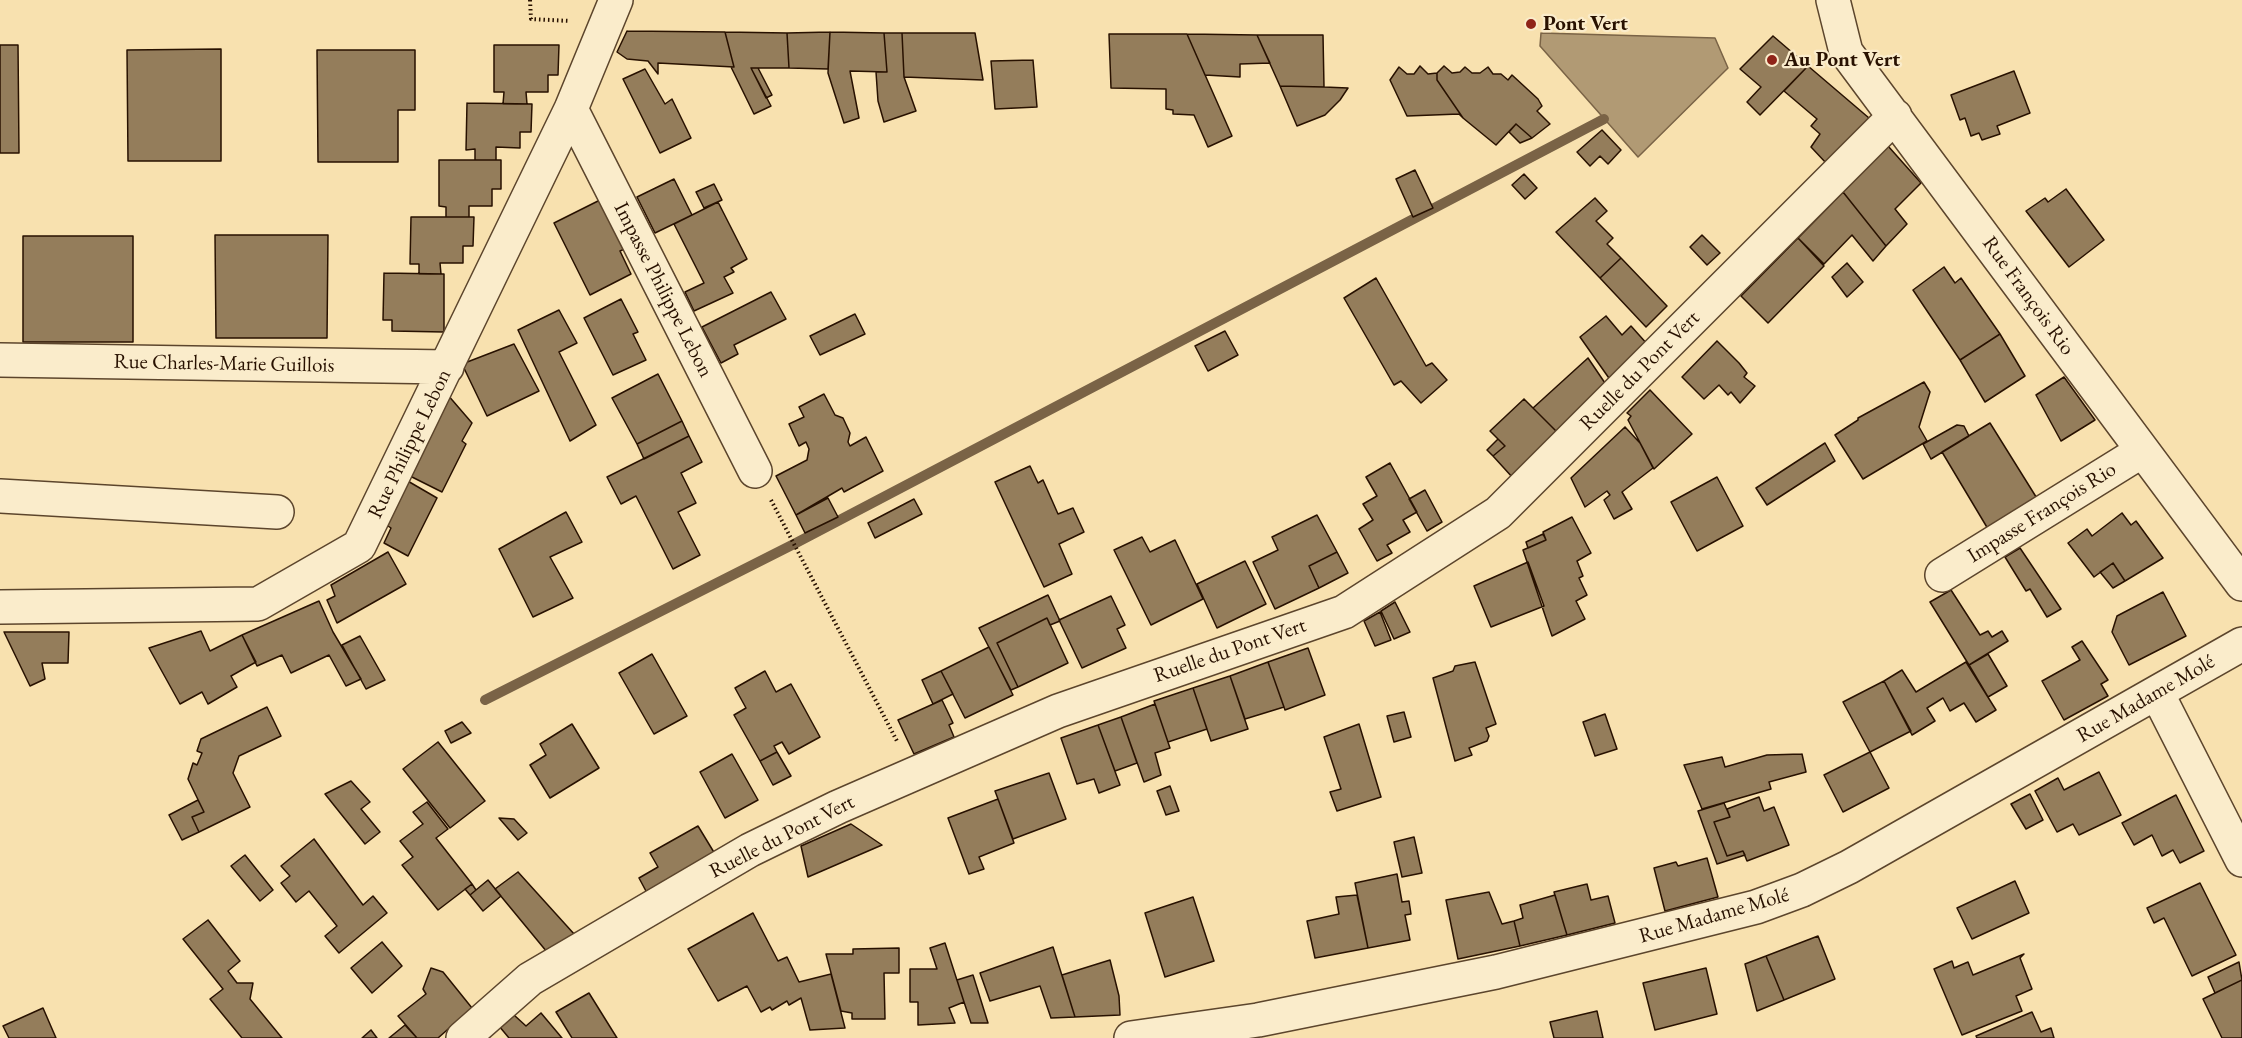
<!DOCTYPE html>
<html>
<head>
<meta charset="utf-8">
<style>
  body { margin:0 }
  canvas { display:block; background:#f8e1af }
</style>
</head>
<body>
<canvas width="2242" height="1038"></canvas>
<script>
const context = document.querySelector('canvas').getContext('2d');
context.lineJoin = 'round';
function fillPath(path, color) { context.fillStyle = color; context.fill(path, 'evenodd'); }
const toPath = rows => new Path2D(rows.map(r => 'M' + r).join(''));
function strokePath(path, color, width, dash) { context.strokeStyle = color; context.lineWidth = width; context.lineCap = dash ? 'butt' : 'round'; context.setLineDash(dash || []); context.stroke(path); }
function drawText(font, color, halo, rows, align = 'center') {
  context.font = font + ' "EB Garamond",serif'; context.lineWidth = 4.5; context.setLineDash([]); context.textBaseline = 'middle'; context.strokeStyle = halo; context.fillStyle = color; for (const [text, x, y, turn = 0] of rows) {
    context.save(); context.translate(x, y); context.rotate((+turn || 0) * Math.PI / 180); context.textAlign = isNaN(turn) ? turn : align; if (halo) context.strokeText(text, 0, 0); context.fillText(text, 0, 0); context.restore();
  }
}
const water = toPath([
  [1541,33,1715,38,1728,68,1638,157,1540,46,1541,33]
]);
fillPath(water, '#b19a74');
strokePath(water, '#7a6346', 1.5);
strokePath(toPath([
  [485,700,794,544,1604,119]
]), '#7a6346', 10);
const building = toPath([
  [627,31,725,32,734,67,658,63,658,74,648,61,627,59,617,52,627,31],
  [725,32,787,33,789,68,751,68,771,106,754,114,731,67,734,67,725,32],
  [830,32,884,33,887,72,850,71,859,118,844,123,828,73,830,32],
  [830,32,828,69,789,68,787,33,830,32],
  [884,33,902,33,904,77,916,111,884,122,878,101,876,72,887,72,884,33],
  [902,33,975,33,983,80,904,77,902,33],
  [1109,34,1187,34,1232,136,1208,147,1194,115,1173,114,1173,110,1166,109,1166,89,1111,88,1109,34],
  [1187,34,1257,35,1270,63,1240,64,1240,77,1205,75,1187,34],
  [1257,35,1323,35,1324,87,1280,86,1257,35],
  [1773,36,1808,66,1760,115,1747,102,1761,87,1740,69,1773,36],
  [0,45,18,45,19,153,0,153,0,45],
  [494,45,559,45,558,75,548,75,548,92,526,92,527,104,503,104,504,92,494,92,494,45],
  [221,49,221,161,128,161,127,50,221,49],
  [317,50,415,50,415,110,398,110,398,162,318,162,317,50],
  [1033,60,1037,107,995,109,991,61,1033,60],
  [1420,66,1428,74,1437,73,1437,80,1463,118,1459,114,1407,116,1390,80,1399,67,1407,74,1414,74,1420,66],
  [1444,66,1452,73,1460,72,1465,67,1472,73,1480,73,1488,67,1493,74,1501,74,1508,80,1512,75,1538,99,1542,106,1537,111,1550,124,1532,138,1516,124,1496,145,1463,118,1437,80,1437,73,1444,66],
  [1808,66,1869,118,1827,164,1811,147,1820,134,1811,126,1817,119,1784,91,1808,66],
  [751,68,758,68,772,95,766,98,751,68],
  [645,69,665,104,672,99,691,138,660,153,623,79,645,69],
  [2014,71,2030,113,1997,126,2000,134,1982,140,1979,133,1971,136,1965,118,1960,120,1951,95,2014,71],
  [1280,86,1324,87,1348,88,1340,100,1325,115,1297,126,1280,86],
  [467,103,532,104,531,132,520,132,520,148,496,147,496,160,475,160,475,149,466,150,467,103],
  [1516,124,1532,138,1520,143,1509,132,1516,124],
  [1602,130,1621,150,1608,164,1600,156,1590,166,1577,152,1602,130],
  [1888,146,1921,183,1895,209,1907,224,1886,246,1843,192,1888,146],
  [439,160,501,160,501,189,492,189,492,206,469,206,469,217,446,217,446,207,439,206,439,160],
  [1415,170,1433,208,1413,217,1396,179,1415,170],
  [1524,174,1537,188,1525,199,1512,185,1524,174],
  [674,179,692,215,655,233,637,197,674,179],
  [714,184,722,200,704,208,696,192,714,184],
  [2066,189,2104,240,2069,267,2026,211,2045,198,2048,202,2066,189],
  [1843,192,1886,246,1873,261,1852,235,1824,264,1798,238,1843,192],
  [1595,198,1607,211,1596,221,1613,238,1607,244,1621,258,1600,278,1556,232,1595,198],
  [602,199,627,248,620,251,631,274,590,295,554,223,602,199],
  [718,202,747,259,731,268,734,272,724,277,733,293,694,311,685,292,704,283,674,224,718,202],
  [411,217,474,217,473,246,463,246,463,263,440,263,441,274,419,274,419,264,410,264,411,217],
  [215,235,328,235,327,338,216,338,215,235],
  [1702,235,1720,253,1707,265,1690,247,1702,235],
  [23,236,133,236,133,342,23,342,23,236],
  [1798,238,1824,266,1768,323,1741,296,1798,238],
  [1621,258,1667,306,1646,327,1600,278,1621,258],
  [1847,263,1863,282,1847,297,1832,277,1847,263],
  [1944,267,1955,283,1961,278,2000,334,1960,360,1913,290,1944,267],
  [384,273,444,274,444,332,392,331,392,320,383,320,384,273],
  [1376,278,1426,366,1432,363,1447,380,1421,403,1401,381,1394,385,1344,298,1376,278],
  [771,292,786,319,734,345,738,354,721,363,702,327,771,292],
  [621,299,638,332,633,334,646,360,613,375,584,318,621,299],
  [559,310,577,343,559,352,596,425,570,441,518,330,559,310],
  [855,314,865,334,820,355,810,336,855,314],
  [1606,316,1622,335,1631,326,1648,345,1611,381,1580,337,1606,316],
  [1225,331,1238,355,1208,371,1195,346,1225,331],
  [2000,334,2025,376,1985,402,1960,360,2000,334],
  [1717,341,1739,363,1747,373,1744,377,1755,386,1740,403,1731,392,1728,395,1719,385,1704,399,1682,377,1717,341],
  [514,344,539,391,487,416,462,364,514,344],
  [1588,358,1607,386,1558,433,1533,408,1588,358],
  [658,374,682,421,637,444,612,398,658,374],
  [2064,377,2095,420,2061,441,2036,395,2064,377],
  [1924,382,1930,392,1919,427,1927,441,1863,479,1835,435,1858,420,1858,418,1924,382],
  [1650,390,1692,434,1654,469,1628,420,1631,416,1627,413,1650,390],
  [447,394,472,423,462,441,466,444,442,492,408,475,447,394],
  [824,394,835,415,843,418,850,433,848,442,850,446,866,437,883,471,844,492,842,488,796,515,776,476,807,460,809,449,806,442,799,446,789,424,804,417,799,407,824,394],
  [1524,399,1558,433,1513,478,1493,456,1505,446,1490,431,1524,399],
  [682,421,689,436,644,459,637,444,682,421],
  [1990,423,2038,500,1988,529,1942,452,1990,423],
  [1957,425,1964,426,1969,436,1931,459,1923,444,1957,425],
  [1625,427,1640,443,1653,468,1622,492,1632,509,1614,519,1604,500,1610,495,1607,491,1585,507,1571,478,1625,427],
  [689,436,702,462,681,473,696,503,678,512,700,555,673,569,636,496,621,504,607,477,689,436],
  [1498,439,1505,446,1493,456,1487,450,1498,439],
  [1825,443,1835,461,1767,505,1756,488,1825,443],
  [1390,463,1417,512,1403,520,1410,532,1387,545,1392,553,1377,561,1359,529,1373,520,1363,504,1377,496,1366,477,1390,463],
  [1030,466,1038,483,1043,480,1058,514,1073,508,1084,532,1059,544,1072,574,1044,587,995,482,1030,466],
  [1717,477,1743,526,1697,551,1671,502,1717,477],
  [406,480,437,498,408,556,384,543,391,528,385,524,406,480],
  [1425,490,1442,522,1427,531,1409,499,1425,490],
  [828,498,838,517,805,533,796,515,828,498],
  [914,499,922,514,875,538,868,523,914,499],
  [566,512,582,542,550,557,573,598,533,617,499,549,566,512],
  [2122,513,2131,525,2136,521,2163,558,2125,581,2113,563,2094,577,2068,543,2087,529,2092,536,2122,513],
  [1317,515,1337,552,1309,566,1319,588,1275,609,1253,562,1278,550,1272,537,1317,515],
  [1572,517,1591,553,1577,561,1583,576,1579,578,1587,595,1576,601,1585,619,1552,636,1523,550,1546,540,1543,532,1572,517],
  [1543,534,1546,540,1528,548,1526,542,1543,534],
  [1142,537,1150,552,1175,540,1203,599,1151,625,1114,550,1142,537],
  [2020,548,2061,609,2047,617,2030,589,2026,591,2005,557,2020,548],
  [388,552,406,584,337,623,327,600,335,596,331,585,388,552],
  [1337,552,1348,573,1319,588,1309,566,1337,552],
  [1245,561,1266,604,1217,628,1197,584,1245,561],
  [1528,562,1544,606,1491,627,1474,586,1528,562],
  [2113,563,2125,581,2113,588,2100,572,2113,563],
  [1951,590,1980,635,1988,631,1992,637,2002,631,2008,641,1969,665,1930,602,1951,590],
  [2163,592,2186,636,2129,665,2112,632,2117,616,2163,592],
  [1048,595,1060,621,1050,625,1047,618,997,643,1018,687,1011,690,979,628,1048,595],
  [1111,596,1125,625,1117,629,1126,648,1082,668,1059,620,1111,596],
  [319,601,333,632,361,679,346,686,329,655,291,673,282,655,257,666,242,635,319,601],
  [1395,602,1410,632,1394,639,1381,611,1395,602],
  [1380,612,1391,640,1375,646,1364,621,1380,612],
  [1047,618,1068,663,1018,687,997,643,1047,618],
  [201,631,210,651,242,635,256,662,231,676,237,687,208,704,202,692,180,704,149,648,201,631],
  [4,632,69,632,68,663,42,663,45,679,30,686,4,632],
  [360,636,385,680,366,689,342,645,360,636],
  [2082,641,2108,680,2101,684,2108,696,2064,720,2042,681,2080,660,2072,647,2082,641],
  [989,647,1013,695,965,718,941,671,989,647],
  [1308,648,1325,695,1285,710,1268,662,1308,648],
  [652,654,687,716,654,734,619,673,652,654],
  [1988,654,2007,686,1988,697,1969,665,1988,654],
  [1268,662,1284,707,1245,719,1230,676,1268,662],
  [1475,662,1496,724,1486,728,1489,736,1487,741,1469,748,1472,755,1455,761,1433,678,1453,671,1455,666,1475,662],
  [1966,662,1996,710,1976,722,1964,703,1950,711,1943,698,1927,708,1935,721,1912,735,1884,681,1902,670,1916,692,1966,662],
  [765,671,776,692,791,684,820,737,789,754,782,742,774,746,777,752,760,761,734,715,746,708,735,688,765,671],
  [941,671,953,694,933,704,922,680,941,671],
  [1230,676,1248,729,1211,741,1193,688,1230,676],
  [1884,681,1911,731,1870,752,1843,702,1884,681],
  [1193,688,1207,729,1168,742,1154,701,1193,688],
  [942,700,953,723,949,725,954,737,914,754,898,720,942,700],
  [1155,704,1170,748,1155,753,1161,775,1144,782,1121,717,1155,704],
  [267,707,281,736,239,756,233,773,250,807,199,832,192,817,204,812,188,779,193,763,197,765,202,753,197,751,201,739,267,707],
  [1404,712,1411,737,1394,742,1387,716,1404,712],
  [1605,714,1617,749,1595,756,1583,722,1605,714],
  [1121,717,1137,763,1115,771,1098,725,1121,717],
  [462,722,471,733,451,743,445,731,462,722],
  [572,724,599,768,550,798,530,765,546,755,540,744,572,724],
  [1359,724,1381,797,1337,811,1330,792,1341,789,1324,737,1359,724],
  [1098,725,1120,785,1099,793,1094,779,1077,784,1061,738,1098,725],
  [438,742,485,801,450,828,403,769,438,742],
  [777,752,791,776,773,785,760,761,777,752],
  [1870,752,1889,788,1843,812,1824,775,1870,752],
  [732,754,758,800,725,818,700,772,732,754],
  [1802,754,1806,772,1769,782,1771,789,1702,809,1684,765,1722,757,1725,767,1767,755,1802,754],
  [2099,772,2121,815,2079,835,2073,824,2057,832,2035,791,2058,778,2064,790,2099,772],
  [1049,773,1066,819,1013,839,995,791,1049,773],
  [351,781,370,802,361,809,380,832,365,844,325,794,351,781],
  [1170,786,1179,811,1166,815,1157,791,1170,786],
  [2030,794,2043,820,2026,829,2011,804,2030,794],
  [2176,795,2204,851,2180,863,2173,850,2162,856,2152,835,2134,845,2122,823,2176,795],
  [1759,797,1764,811,1774,807,1789,845,1747,861,1743,851,1727,856,1714,822,1730,817,1727,809,1759,797],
  [998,799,1014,843,979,857,984,869,969,874,948,818,998,799],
  [198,800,204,812,192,817,199,832,182,840,169,815,198,800],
  [427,802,448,829,436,838,472,884,438,910,402,865,413,857,400,841,423,824,413,812,427,802],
  [1724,803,1730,817,1714,822,1727,856,1743,851,1745,855,1717,864,1698,811,1724,803],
  [499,818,514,819,527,833,518,840,499,818],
  [851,824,882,845,808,877,801,846,851,824],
  [698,826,715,854,647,893,639,878,658,867,650,853,698,826],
  [1414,837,1422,873,1402,877,1394,842,1414,837],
  [314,839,363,905,373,896,387,913,339,953,325,936,337,926,309,891,296,902,281,883,290,876,281,866,314,839],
  [245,855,273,890,260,901,231,866,245,855],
  [1707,858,1718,897,1665,911,1654,868,1676,862,1678,866,1707,858],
  [518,872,575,935,547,952,495,889,518,872],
  [1397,874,1402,902,1409,901,1411,914,1405,915,1410,940,1368,948,1355,883,1397,874],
  [488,880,501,896,483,911,470,895,488,880],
  [2015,881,2029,913,1972,939,1957,908,2015,881],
  [2200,883,2236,955,2192,976,2164,918,2154,923,2147,908,2200,883],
  [472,884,476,890,470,895,465,889,472,884],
  [1587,884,1591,900,1608,896,1615,923,1567,935,1554,892,1587,884],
  [1489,892,1502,924,1514,921,1520,946,1458,959,1446,900,1489,892],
  [1357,895,1368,948,1315,958,1307,921,1339,914,1336,897,1357,895],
  [1555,895,1567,935,1520,946,1514,921,1523,918,1520,905,1555,895],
  [1193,897,1214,961,1165,977,1145,913,1193,897],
  [753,913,778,961,787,957,799,982,831,974,845,1028,810,1030,801,998,789,1005,787,1001,772,1010,770,1007,761,1012,747,986,718,1001,688,949,753,913],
  [208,920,240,961,228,971,237,983,253,983,250,999,282,1038,242,1038,210,999,223,989,183,939,208,920],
  [1818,936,1835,979,1784,1000,1766,956,1818,936],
  [382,942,402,966,372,993,351,968,382,942],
  [945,943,964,1002,949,1008,955,1023,918,1025,918,1002,910,1002,910,969,937,969,930,948,945,943],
  [1053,947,1075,1017,1051,1018,1040,986,990,1001,980,973,1053,947],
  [899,948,899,973,884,973,885,1019,852,1019,852,1013,841,1011,826,954,853,954,853,949,899,948],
  [2024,954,2020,958,2032,989,2016,996,2022,1011,1962,1035,1934,969,1952,961,1954,968,1968,962,1973,975,2024,954],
  [1766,956,1784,1000,1757,1011,1745,964,1766,956],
  [1110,960,1119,996,1120,1015,1075,1017,1062,975,1110,960],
  [2239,962,2242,980,2215,993,2208,977,2239,962],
  [431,968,443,972,472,1008,438,1038,417,1038,398,1016,426,994,423,989,431,968],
  [1706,968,1717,1014,1655,1030,1643,983,1706,968],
  [973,975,988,1023,971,1023,964,1002,957,980,973,975],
  [2242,980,2242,1038,2222,1038,2203,999,2242,980],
  [589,993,612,1030,617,1038,572,1038,556,1012,589,993],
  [43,1008,56,1038,9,1038,3,1026,43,1008],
  [1597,1011,1603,1038,1554,1038,1550,1022,1597,1011],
  [2032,1012,2041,1032,2051,1028,2054,1038,1977,1038,1976,1036,2032,1012],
  [541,1013,562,1038,509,1038,499,1026,514,1015,526,1026,541,1013],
  [405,1025,417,1038,389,1038,405,1025],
  [371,1030,377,1038,362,1038,371,1030]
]);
fillPath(building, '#947d5b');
strokePath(building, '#281100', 1.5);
const minor = toPath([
  [1833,0,1846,52,2242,584],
  [571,109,755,471],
  [0,360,447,367],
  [0,496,277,512],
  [1942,575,2142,451],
  [0,607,258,604,359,546,571,109,616,0],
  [2157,693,2242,860],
  [463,1038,530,979,750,850,838,807,1058,711,1344,612,1498,513,1895,116],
  [1131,1038,1258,1020,1496,972,1756,907,1802,890,1849,867,2242,644]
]);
strokePath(minor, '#5c452c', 36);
strokePath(toPath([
  [530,0,531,19,570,21],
  [771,500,898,743]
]), '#281100', 4, [1.5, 3]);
strokePath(minor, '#faeccb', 33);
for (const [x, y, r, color] of [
  [1531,24,6,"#8f2418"],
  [1772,60,6,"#8f2418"]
]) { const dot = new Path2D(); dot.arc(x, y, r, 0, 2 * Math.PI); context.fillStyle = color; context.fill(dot); strokePath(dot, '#faeccb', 2); }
drawText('bold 21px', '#281100', '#faeccb', [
  ["Pont Vert",1543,24],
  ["Au Pont Vert",1784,60]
], 'left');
drawText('21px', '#281100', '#faeccb', [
  ["Impasse Philippe Lebon",663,290,63],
  ["Rue François Rio",2028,296,54],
  ["Rue Charles-Marie Guillois",224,364,1],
  ["Ruelle du Pont Vert",1640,371,-45],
  ["Rue Philippe Lebon",410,444,-64],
  ["Impasse François Rio",2042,513,-32],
  ["Ruelle du Pont Vert",1230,651,-19],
  ["Rue Madame Molé",2146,699,-30],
  ["Ruelle du Pont Vert",782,837,-27],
  ["Rue Madame Molé",1714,916,-16]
]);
</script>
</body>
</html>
